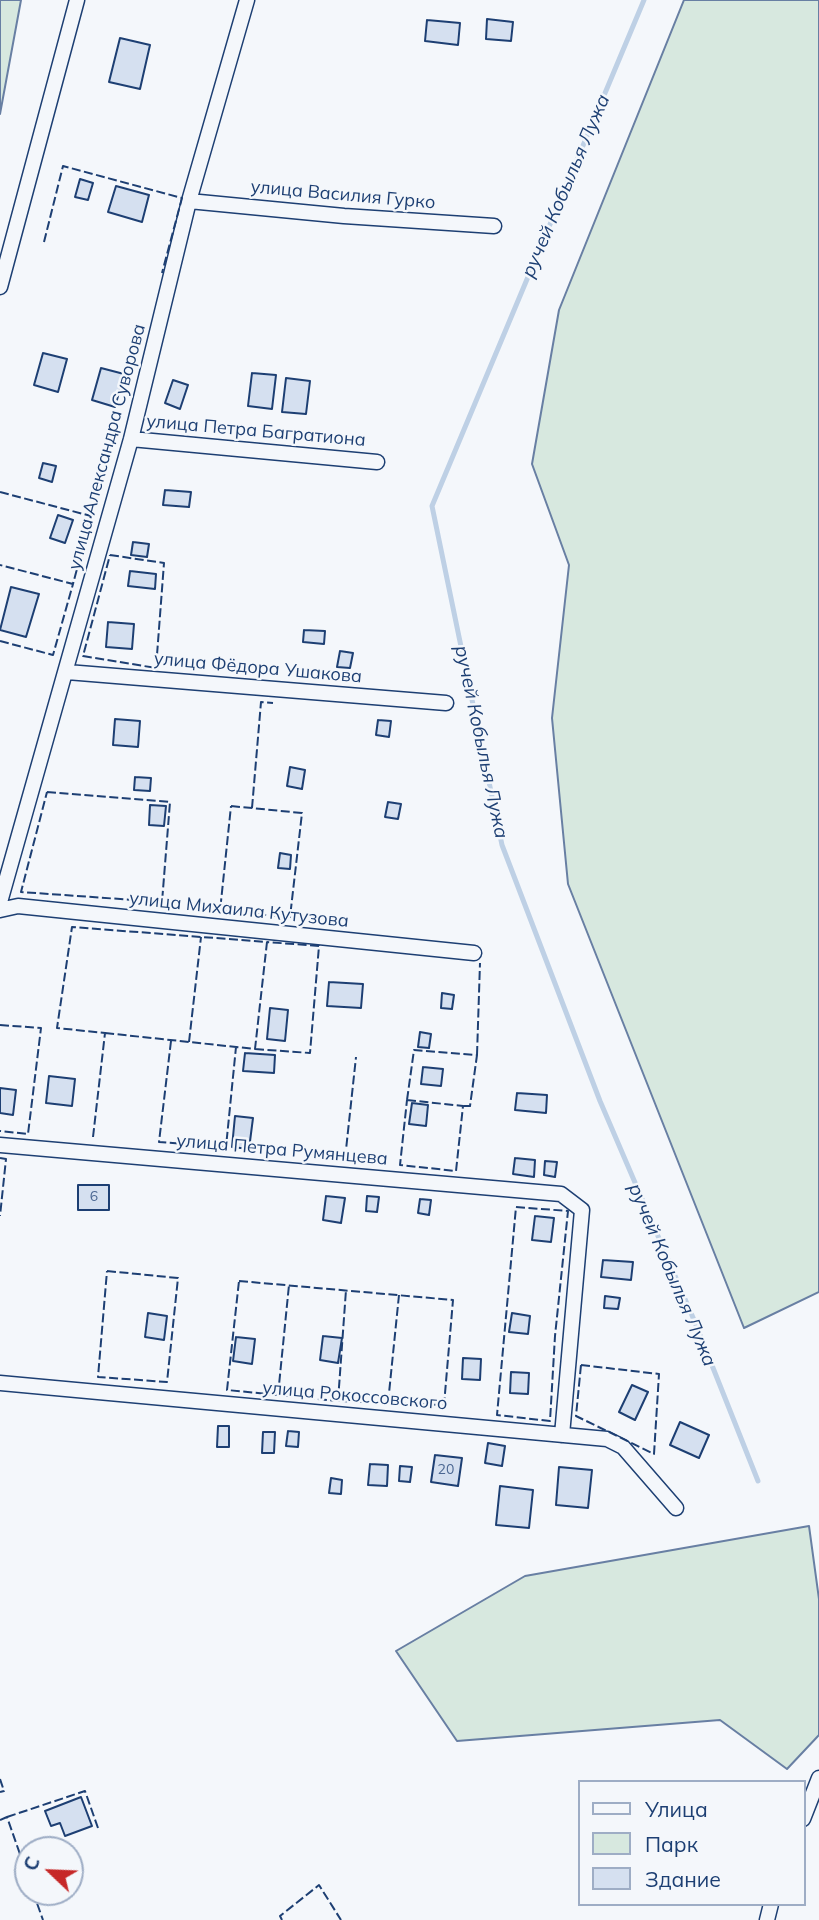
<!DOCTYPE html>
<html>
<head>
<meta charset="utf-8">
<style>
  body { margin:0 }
  #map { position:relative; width:819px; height:1920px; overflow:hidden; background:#f4f7fb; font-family:Mulish,sans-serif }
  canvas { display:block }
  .legend { position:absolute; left:578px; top:1780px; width:228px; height:126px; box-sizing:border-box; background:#f4f7fb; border:2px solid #9eadc5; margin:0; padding:9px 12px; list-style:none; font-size:21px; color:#1d3f73 }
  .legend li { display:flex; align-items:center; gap:14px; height:35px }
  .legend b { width:35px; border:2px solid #9eadc5 }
  .north { position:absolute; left:14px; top:1836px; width:70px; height:70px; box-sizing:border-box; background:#f4f7fb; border:2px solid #9eadc5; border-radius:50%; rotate:293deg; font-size:19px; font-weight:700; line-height:28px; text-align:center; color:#1d3f73 }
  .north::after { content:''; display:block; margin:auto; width:24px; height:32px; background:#c62828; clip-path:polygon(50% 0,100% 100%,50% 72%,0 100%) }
</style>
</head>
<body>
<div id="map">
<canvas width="819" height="1920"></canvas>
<ul class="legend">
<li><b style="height:9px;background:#f4f7fb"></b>Улица</li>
<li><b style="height:19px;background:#d7e8df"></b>Парк</li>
<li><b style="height:19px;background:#d5e0f0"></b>Здание</li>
</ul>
<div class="north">С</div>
</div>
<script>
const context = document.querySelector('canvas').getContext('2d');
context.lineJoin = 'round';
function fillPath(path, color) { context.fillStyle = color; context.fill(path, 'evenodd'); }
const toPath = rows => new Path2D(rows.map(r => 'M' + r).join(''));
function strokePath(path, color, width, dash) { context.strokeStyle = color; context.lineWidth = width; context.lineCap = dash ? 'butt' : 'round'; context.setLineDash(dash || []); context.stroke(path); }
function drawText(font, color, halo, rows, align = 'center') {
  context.font = font + ' Mulish,sans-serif'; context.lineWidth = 5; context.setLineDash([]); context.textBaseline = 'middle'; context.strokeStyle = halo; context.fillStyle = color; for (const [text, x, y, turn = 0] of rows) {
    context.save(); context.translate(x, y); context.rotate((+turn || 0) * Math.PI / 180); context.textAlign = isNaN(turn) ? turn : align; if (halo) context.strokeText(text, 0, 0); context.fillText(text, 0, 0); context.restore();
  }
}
const green = toPath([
  [0,0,21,0,0,114,0,0],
  [684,0,819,0,819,1292,744,1328,568,884,552,718,569,565,532,464,559,310,684,0],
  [809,1526,819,1599,819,1735,787,1769,720,1720,457,1741,396,1651,525,1576,809,1526]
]);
fillPath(green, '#d7e8df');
strokePath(green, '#687fa3', 2);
strokePath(toPath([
  [644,0,432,506,502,845,600,1101,694,1320,758,1481]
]), '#bed0e5', 5);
const building = toPath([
  [487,19,513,22,511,41,486,39,487,19],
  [427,20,460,23,458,45,425,41,427,20],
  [120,38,150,45,140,89,109,82,120,38],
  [80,179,93,183,88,200,75,197,80,179],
  [116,186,149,195,142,222,108,212,116,186],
  [43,353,67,359,58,392,34,385,43,353],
  [101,368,124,374,115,407,92,400,101,368],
  [252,373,276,375,272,409,248,406,252,373],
  [286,378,310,381,306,414,282,412,286,378],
  [173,380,188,385,180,409,165,403,173,380],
  [43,463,56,466,52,482,39,478,43,463],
  [165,490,191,492,189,507,163,505,165,490],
  [58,515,73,520,65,543,50,538,58,515],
  [133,542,149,544,147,557,131,555,133,542],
  [130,571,156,574,155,589,128,586,130,571],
  [11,587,39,594,26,637,0,630,11,587],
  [108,622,134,624,132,649,106,647,108,622],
  [304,630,325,631,324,644,303,642,304,630],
  [340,651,353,653,350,668,337,667,340,651],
  [115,719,140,721,138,747,113,745,115,719],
  [378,720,391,721,389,737,376,735,378,720],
  [290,767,305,770,302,789,287,786,290,767],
  [135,777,151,778,150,791,134,790,135,777],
  [388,802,401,804,398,819,385,817,388,802],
  [150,805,166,806,164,826,149,825,150,805],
  [280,853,291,855,290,869,278,868,280,853],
  [329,982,363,984,361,1008,327,1006,329,982],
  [442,993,454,995,452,1009,441,1008,442,993],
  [270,1008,288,1010,285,1041,267,1039,270,1008],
  [420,1032,431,1034,429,1048,418,1047,420,1032],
  [245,1053,275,1055,274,1073,243,1071,245,1053],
  [423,1067,443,1069,441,1086,421,1084,423,1067],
  [49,1076,75,1079,72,1106,46,1103,49,1076],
  [0,1088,16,1090,13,1115,0,1113,0,1088],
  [517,1093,547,1095,546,1113,515,1110,517,1093],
  [412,1103,428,1105,426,1126,409,1124,412,1103],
  [235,1116,253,1118,249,1149,232,1147,235,1116],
  [515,1158,535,1160,534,1177,513,1174,515,1158],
  [545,1161,557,1162,555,1177,544,1175,545,1161],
  [78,1185,109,1185,109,1210,78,1210,78,1185],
  [326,1196,345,1198,341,1223,323,1220,326,1196],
  [367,1196,379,1197,377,1212,366,1211,367,1196],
  [420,1199,431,1200,429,1215,418,1213,420,1199],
  [535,1216,554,1218,551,1242,532,1240,535,1216],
  [603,1260,633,1262,631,1280,601,1277,603,1260],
  [605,1296,620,1298,618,1309,604,1308,605,1296],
  [148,1313,167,1316,164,1340,145,1337,148,1313],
  [512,1313,530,1316,528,1334,509,1332,512,1313],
  [323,1336,342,1338,338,1363,320,1360,323,1336],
  [236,1337,255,1339,252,1364,233,1361,236,1337],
  [463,1358,481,1359,480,1380,462,1379,463,1358],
  [511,1372,529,1373,528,1394,510,1393,511,1372],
  [632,1385,648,1392,635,1420,619,1412,632,1385],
  [680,1422,709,1435,699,1458,670,1445,680,1422],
  [218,1426,229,1426,229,1447,217,1447,218,1426],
  [288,1431,299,1432,298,1447,286,1446,288,1431],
  [263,1432,275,1432,274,1453,262,1453,263,1432],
  [488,1443,505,1446,502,1466,485,1463,488,1443],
  [435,1455,462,1458,458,1486,431,1482,435,1455],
  [370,1464,388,1465,387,1486,368,1485,370,1464],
  [400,1466,412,1467,410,1482,399,1481,400,1466],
  [559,1467,592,1470,588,1508,556,1505,559,1467],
  [331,1478,342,1480,341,1494,329,1493,331,1478],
  [500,1486,533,1490,529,1528,496,1525,500,1486],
  [81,1797,92,1826,65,1836,60,1823,51,1826,45,1811,81,1797]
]);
fillPath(building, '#d5e0f0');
strokePath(building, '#1d3f73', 2);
const minor = toPath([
  [189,201,344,216,494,226],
  [0,287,77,0],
  [131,439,377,462],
  [67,672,446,703],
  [0,902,131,439,189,201,247,0],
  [0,910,18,906,474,953],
  [0,1145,561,1194,582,1210,562,1435],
  [0,1383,607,1439,623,1447,676,1508],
  [803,1819,819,1778],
  [767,1920,771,1904]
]);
strokePath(minor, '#1d3f73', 17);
strokePath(minor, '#f4f7fb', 14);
strokePath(toPath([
  [44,242,63,166,182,198,162,273],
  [0,492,91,516,73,584,0,565],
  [110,555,164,563,156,668,83,656,110,555],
  [0,641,53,655,73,584],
  [47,792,170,802,162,902,21,892,47,792],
  [231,806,302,813,290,917,220,911,231,806],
  [252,808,261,702,273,703],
  [0,1025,41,1028,28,1134,0,1131],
  [171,1041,159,1142,226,1147,236,1047],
  [189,1042,201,937],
  [255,1049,310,1053,319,946,267,942],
  [477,1055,480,963],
  [407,1100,463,1106,456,1171,400,1165,407,1100],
  [407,1100,414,1050,477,1055,470,1106,463,1106],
  [93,1137,105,1033,57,1028,72,927,267,942,255,1049,105,1033],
  [0,1158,6,1159,0,1216],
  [345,1159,356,1057],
  [516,1207,568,1211,555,1336,550,1421,497,1415,516,1207],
  [107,1271,178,1278,167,1382,98,1377,107,1271],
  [239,1281,453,1300,444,1405,338,1401,227,1390,239,1281],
  [581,1365,659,1374,654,1454,576,1416,581,1365],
  [278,1395,289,1285],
  [338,1401,346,1290],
  [388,1403,399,1295],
  [0,1779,4,1791,0,1792],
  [7,1817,85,1791,98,1828],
  [0,1820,7,1817,28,1877],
  [33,1892,43,1920],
  [282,1920,280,1916,319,1885,341,1920]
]), '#1d3f73', 2, [9, 3.5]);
drawText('14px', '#4b6792', null, [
  ["6",94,1197],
  ["20",446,1470]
]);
drawText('18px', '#1d3f73', '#f4f7fb', [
  ["улица Василия Гурко",343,195,5],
  ["улица Петра Багратиона",256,431,5],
  ["улица Александра Суворова",107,447,-75],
  ["улица Фёдора Ушакова",258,668,5],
  ["улица Михаила Кутузова",239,910,6],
  ["улица Петра Румянцева",282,1150,5],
  ["улица Рокоссовского",355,1396,5]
]);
drawText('italic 19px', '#1d3f73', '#f4f7fb', [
  ["ручей Кобылья Лужа",566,186,-67],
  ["ручей Кобылья Лужа",481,742,78],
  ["ручей Кобылья Лужа",672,1275,67]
]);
</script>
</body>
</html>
